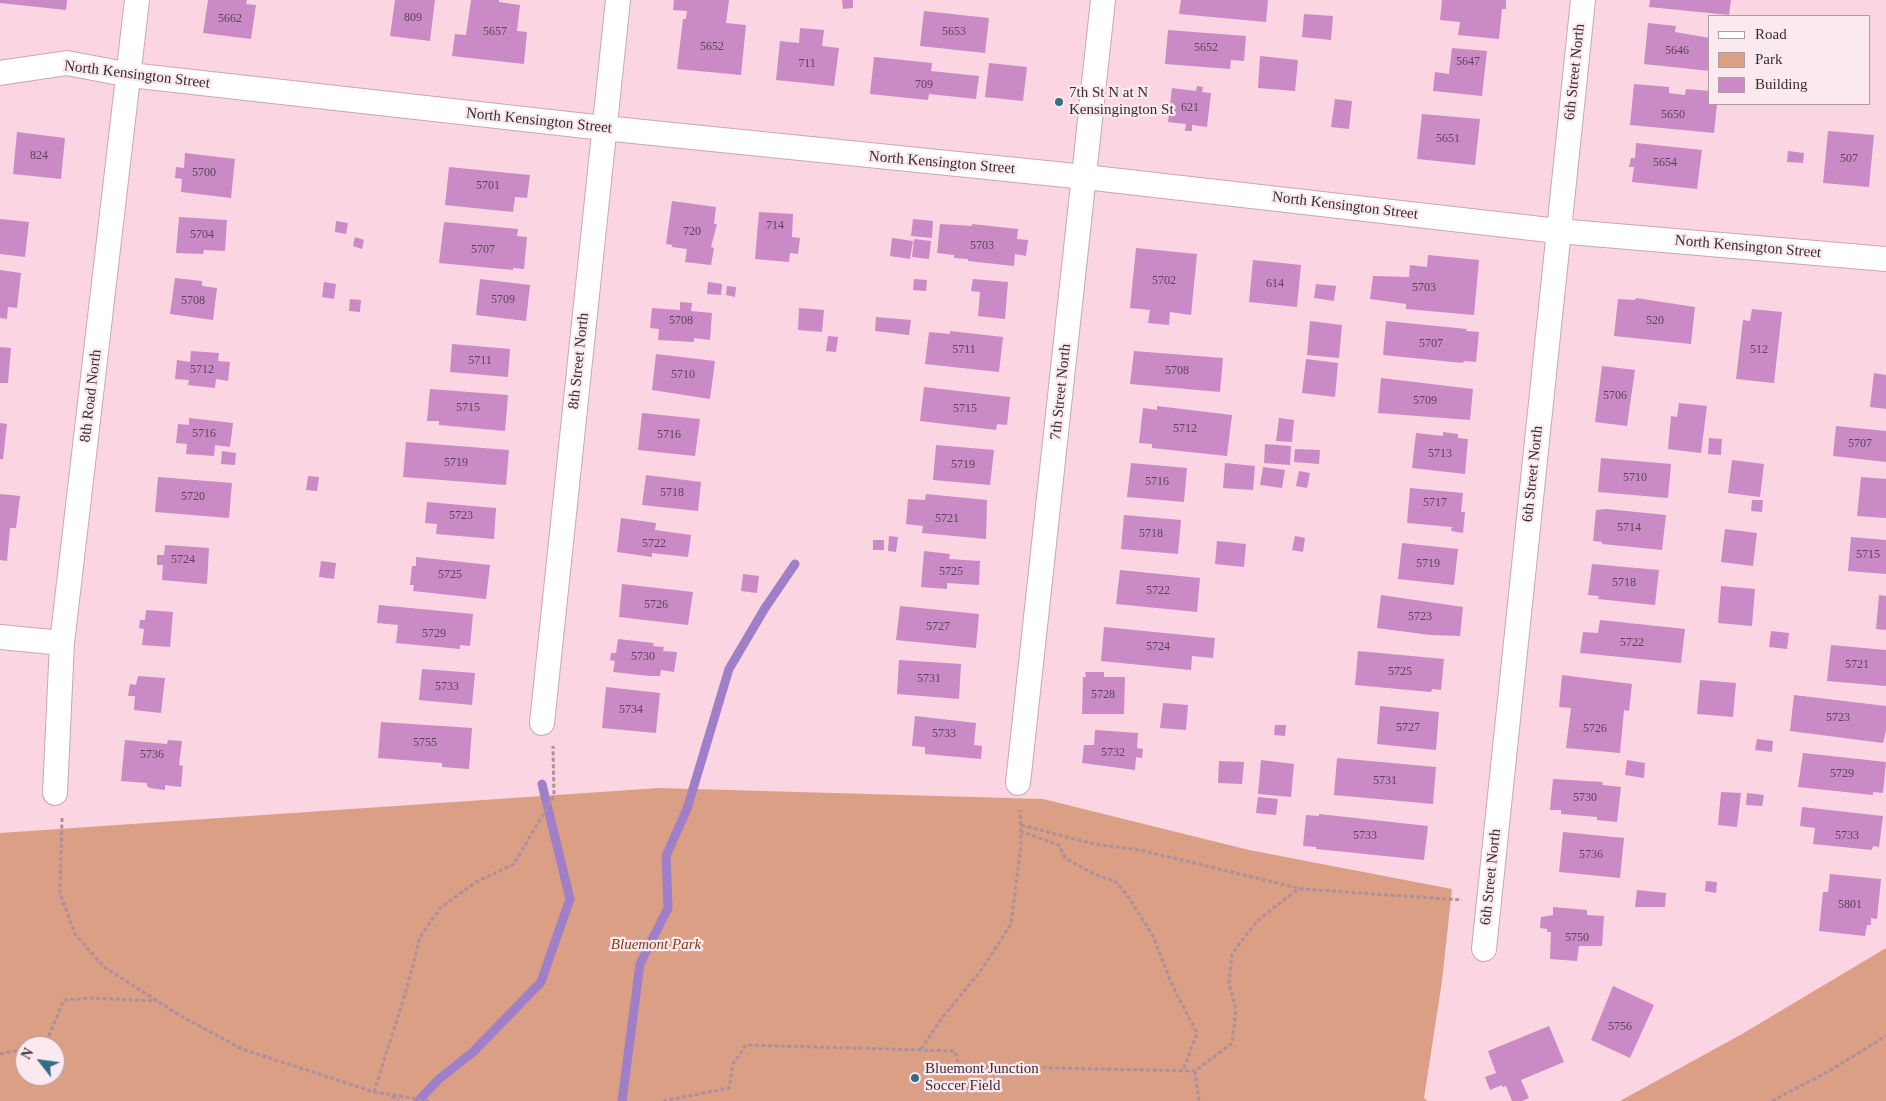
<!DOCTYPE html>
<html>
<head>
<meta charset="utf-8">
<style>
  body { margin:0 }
  #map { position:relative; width:1886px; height:1101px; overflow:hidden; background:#fcd5e3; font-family:"Times New Roman",serif }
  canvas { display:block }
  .legend { position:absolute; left:1708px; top:15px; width:162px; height:90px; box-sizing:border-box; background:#fae9ef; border:1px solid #ae9da3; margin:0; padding:6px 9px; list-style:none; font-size:15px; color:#3b2c32 }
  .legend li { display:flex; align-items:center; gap:10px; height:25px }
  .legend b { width:25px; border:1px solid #ae9da3 }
  .north { position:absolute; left:15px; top:1036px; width:50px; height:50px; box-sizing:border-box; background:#fae9ef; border:1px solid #ae9da3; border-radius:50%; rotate:300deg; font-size:14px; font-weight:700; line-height:20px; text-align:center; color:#3b2c32 }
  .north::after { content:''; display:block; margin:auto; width:18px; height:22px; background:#346d86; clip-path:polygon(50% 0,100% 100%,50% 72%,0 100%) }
</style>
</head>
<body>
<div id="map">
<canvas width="1886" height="1101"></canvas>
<ul class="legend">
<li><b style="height:6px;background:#fff"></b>Road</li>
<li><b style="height:14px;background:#db9f86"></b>Park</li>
<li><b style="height:14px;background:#ca8ac6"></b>Building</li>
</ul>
<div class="north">N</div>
</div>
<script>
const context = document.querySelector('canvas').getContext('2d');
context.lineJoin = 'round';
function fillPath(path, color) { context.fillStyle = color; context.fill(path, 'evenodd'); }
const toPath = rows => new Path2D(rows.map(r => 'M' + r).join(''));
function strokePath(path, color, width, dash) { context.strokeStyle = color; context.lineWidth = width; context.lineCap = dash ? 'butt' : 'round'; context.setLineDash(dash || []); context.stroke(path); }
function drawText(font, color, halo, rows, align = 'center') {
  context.font = font + ' "Times New Roman",serif'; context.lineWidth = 4.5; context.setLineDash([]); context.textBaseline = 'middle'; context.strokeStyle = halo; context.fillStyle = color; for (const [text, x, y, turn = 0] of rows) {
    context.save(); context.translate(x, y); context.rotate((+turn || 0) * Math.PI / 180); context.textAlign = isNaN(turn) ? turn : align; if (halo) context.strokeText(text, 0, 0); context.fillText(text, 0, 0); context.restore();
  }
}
fillPath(toPath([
  [659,788,1043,799,1249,850,1452,889,1442,981,1424,1098,1428,1101,0,1101,0,833],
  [25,1046,55,1046,55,1076,25,1076],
  [1886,948,1886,1101,1620,1101,1742,1034]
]), '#db9f86');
strokePath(toPath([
  [418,1101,439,1079,473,1052,541,982,570,899,542,784],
  [622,1101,640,964,668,908,666,856,687,809,729,669,765,608,795,564]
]), '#9f7fc8', 9);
fillPath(toPath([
  [0,0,67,0,66,10,0,3],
  [208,0,247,0,246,4,256,5,251,39,203,33],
  [395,0,435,0,430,41,390,36],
  [471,0,499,0,499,2,520,5,517,31,527,32,524,64,452,56,455,34,466,35],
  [674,0,729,0,726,23,746,25,741,75,677,69,683,19,686,19,687,11,673,10],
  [842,0,853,0,853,8,843,9],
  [1181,0,1268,0,1266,22,1179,14],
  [1442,0,1506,0,1506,9,1502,9,1499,39,1458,35,1460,22,1440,20],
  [1650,0,1731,0,1729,15,1649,7],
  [924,11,989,18,985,53,920,46],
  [1304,14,1333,16,1331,40,1302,37],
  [1648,23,1676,26,1675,32,1710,38,1710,71,1644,64],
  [800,28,824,30,822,46,839,48,834,86,776,80,780,41,799,43],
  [1168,30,1246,36,1244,61,1231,60,1230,69,1165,64],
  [1452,48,1487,51,1482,96,1433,91,1435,72,1449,74],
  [1260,56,1298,60,1295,91,1258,88],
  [874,57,932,63,931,71,979,76,976,99,929,94,928,100,870,94],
  [989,63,1027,67,1023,101,985,97],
  [1634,84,1669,87,1669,93,1685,95,1686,89,1710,91,1710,104,1717,104,1714,133,1630,125],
  [1197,86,1203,87,1202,92,1211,93,1207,127,1192,125,1192,131,1185,131,1186,124,1168,122,1172,88,1196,91],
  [1335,99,1352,101,1349,129,1331,127],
  [1422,114,1480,119,1475,165,1417,159],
  [1828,131,1874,135,1869,187,1823,183],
  [17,132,65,138,61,179,13,174],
  [1636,143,1702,150,1697,189,1632,182,1634,167,1629,167,1631,158,1635,158],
  [1788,151,1804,153,1803,163,1787,162],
  [185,153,235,159,231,198,181,192,182,179,175,178,176,167,184,168],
  [449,167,530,175,527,198,515,197,513,212,445,205],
  [672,201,716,207,714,224,717,224,711,247,714,248,711,265,685,262,687,249,672,247,672,245,666,244],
  [759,212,793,214,792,237,800,238,798,254,790,253,789,262,755,259],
  [179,217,227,220,225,251,204,250,203,254,176,253],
  [0,219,29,222,25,257,0,254],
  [913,219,933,221,932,238,911,236],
  [336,221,348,223,346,234,335,232],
  [444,222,518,229,517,236,527,237,524,269,513,268,513,270,439,263],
  [940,224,972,226,972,224,1018,229,1017,239,1028,240,1026,256,1015,254,1014,266,968,261,968,259,954,258,954,255,937,253],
  [355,237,364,240,362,249,353,246],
  [892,238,913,241,910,259,890,256],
  [914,239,931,241,929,259,912,257],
  [1136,248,1197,254,1191,315,1170,312,1169,325,1148,323,1150,310,1130,308],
  [1428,255,1479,260,1474,315,1406,309,1406,304,1370,299,1373,276,1409,277,1410,265,1427,267],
  [1253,260,1301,265,1297,307,1249,302],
  [0,270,21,273,17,308,8,307,7,319,0,318],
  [175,278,202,281,202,286,217,288,213,320,170,314],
  [480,279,530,285,526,321,476,315],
  [914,279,927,280,926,291,913,290],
  [973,279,1008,282,1005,319,978,316,980,292,971,291],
  [324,282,336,284,334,299,322,297],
  [708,282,722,284,721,295,707,294],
  [1316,284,1336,286,1334,301,1314,298],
  [727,286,736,287,735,297,726,295],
  [1636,298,1695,307,1691,344,1614,336,1618,299,1635,300],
  [350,299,361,300,360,312,349,311],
  [680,302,692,303,691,311,712,313,710,340,694,338,694,342,658,340,659,329,650,328,652,308,680,310],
  [799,308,824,310,822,332,798,330],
  [1752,309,1782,312,1774,383,1736,379,1743,320,1750,321],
  [876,317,911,320,909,335,875,331],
  [1310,321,1342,325,1339,358,1307,355],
  [1386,321,1467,329,1466,331,1479,332,1476,362,1464,361,1463,363,1383,355],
  [950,331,1003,337,999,372,925,364,929,332,950,334],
  [828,336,838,337,836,352,826,351],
  [452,344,510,349,508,377,450,372],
  [0,347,11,348,8,383,0,383],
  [191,351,219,353,218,361,230,362,228,381,216,379,215,388,188,385,189,380,175,379,177,360,190,362],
  [1134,351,1223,358,1220,392,1130,384],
  [656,354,715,361,710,399,652,390],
  [1306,359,1338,363,1335,397,1302,393],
  [1602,366,1635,370,1627,426,1595,422],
  [1874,373,1886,375,1886,409,1870,407],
  [1381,378,1473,389,1470,420,1378,413],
  [924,387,1010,397,1007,425,997,424,996,430,920,421],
  [430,389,508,395,505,431,439,425,439,421,427,421],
  [1679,403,1707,406,1701,453,1668,449,1671,416,1677,417],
  [1157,406,1232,415,1227,456,1152,448,1152,444,1139,443,1143,408,1157,410],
  [642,413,700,419,695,456,638,450],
  [189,418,233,423,230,447,215,445,214,456,186,454,187,444,176,443,178,424,189,425],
  [1279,418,1294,420,1292,442,1276,441],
  [0,423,7,424,3,459,0,459],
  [1836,426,1886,431,1886,462,1833,456],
  [1443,432,1458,434,1458,438,1468,439,1465,474,1412,468,1416,433,1443,436],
  [1709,438,1722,439,1721,455,1708,454],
  [406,442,509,450,506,485,403,477],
  [1265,444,1291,446,1290,465,1264,463],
  [936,445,994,450,990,485,933,480],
  [1295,449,1320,450,1319,464,1294,462],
  [222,451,236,453,235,465,221,464],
  [1601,458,1671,464,1668,498,1598,492],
  [1732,460,1764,464,1760,497,1728,493],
  [1131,463,1187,468,1184,502,1127,497],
  [1225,463,1255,466,1253,490,1223,488],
  [1263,467,1285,470,1282,488,1260,485],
  [1299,471,1310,473,1307,488,1296,486],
  [646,475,701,482,698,511,642,505],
  [308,476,319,477,317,491,306,490],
  [158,477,232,483,229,518,155,512],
  [1861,477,1886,479,1886,518,1857,516],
  [1410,488,1463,493,1461,512,1465,512,1463,533,1451,531,1452,527,1407,523],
  [0,494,20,496,16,528,10,528,7,561,0,560],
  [926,494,987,500,986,539,922,533,923,526,906,524,908,499,925,500],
  [1752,500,1763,500,1762,512,1751,511],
  [427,502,496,508,494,539,436,534,437,524,425,523],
  [1606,509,1666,515,1662,550,1602,544,1602,542,1593,541,1596,510],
  [1124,515,1181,520,1178,554,1121,549],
  [621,518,656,523,655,530,691,535,688,557,652,553,652,557,617,552],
  [1725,529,1757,533,1753,566,1721,562],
  [889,536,898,537,896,552,888,551],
  [1295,536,1305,538,1303,552,1292,550],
  [1851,537,1886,540,1886,574,1848,571],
  [873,540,884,540,884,550,873,550],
  [1217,541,1246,544,1244,567,1215,564],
  [1402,543,1458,549,1454,585,1398,579],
  [165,545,209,548,207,584,162,580,163,565,157,565,157,555,164,555],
  [924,551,950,554,949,559,980,561,979,585,947,583,947,589,921,587],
  [416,557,490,565,486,599,413,591,414,585,410,585,412,566,416,566],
  [321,561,336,563,334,579,319,577],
  [1592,564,1659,570,1655,605,1598,599,1599,596,1588,595],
  [1120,570,1200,578,1197,612,1116,604],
  [743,574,759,576,757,593,741,591],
  [622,584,693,592,688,625,619,617],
  [1721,586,1755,589,1752,626,1718,623],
  [1381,595,1463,607,1460,636,1430,635,1377,628],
  [1879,595,1886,596,1886,630,1876,629],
  [379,605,473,614,470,646,460,645,460,649,396,643,398,625,377,623],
  [900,606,979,614,976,648,896,640],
  [146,610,173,612,170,647,142,645,144,629,139,628,140,620,145,620],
  [1600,620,1685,629,1681,663,1580,653,1583,632,1598,633],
  [1104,627,1215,638,1213,658,1192,656,1191,670,1101,661],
  [1771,631,1789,633,1787,649,1769,647],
  [618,639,654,643,653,646,664,647,663,651,677,652,674,672,661,670,660,676,649,676,613,672,615,661,610,660,611,653,616,653],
  [1831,645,1886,650,1886,686,1827,681],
  [1358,651,1444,659,1441,690,1432,689,1431,692,1355,685],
  [899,660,961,664,959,699,897,694],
  [422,669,475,673,472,705,419,700],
  [1085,672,1104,672,1104,677,1125,677,1124,714,1082,714,1083,677,1086,677],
  [1562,675,1632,684,1629,711,1624,710,1620,753,1566,748,1571,708,1559,707],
  [138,676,165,678,161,713,134,710,135,696,128,696,130,684,136,685],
  [1700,680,1736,683,1733,717,1697,714],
  [606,687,660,693,656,733,602,728],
  [1794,695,1886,706,1886,731,1883,743,1790,731],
  [1163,703,1188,705,1186,730,1160,728],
  [1380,706,1439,712,1436,750,1377,744],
  [915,716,976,723,974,745,982,746,981,759,925,754,925,747,912,746],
  [381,722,472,728,469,769,442,767,442,763,378,758],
  [1275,725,1286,725,1285,736,1274,735],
  [1095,730,1138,733,1137,748,1143,749,1142,758,1136,757,1135,770,1082,763,1084,745,1094,745],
  [1757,739,1773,741,1772,752,1755,750],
  [125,740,167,744,168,740,182,741,179,765,183,766,181,787,165,785,165,790,150,788,147,786,147,783,121,781],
  [1803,753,1886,762,1883,793,1873,792,1873,795,1798,787],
  [1337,758,1436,767,1433,804,1334,795],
  [1261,760,1294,764,1291,797,1258,794],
  [1627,760,1645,763,1644,778,1625,775],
  [1219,761,1244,762,1242,784,1218,783],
  [1553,779,1603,782,1602,785,1621,787,1617,822,1597,820,1597,817,1561,814,1561,810,1550,810],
  [1721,792,1741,793,1737,827,1718,825],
  [1747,793,1764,795,1762,806,1746,805],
  [1258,797,1278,799,1276,815,1256,813],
  [1802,807,1883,816,1879,847,1873,846,1872,850,1813,844,1815,828,1800,826],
  [1319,814,1428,826,1424,860,1316,849,1316,847,1303,846,1306,815,1319,816],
  [1563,832,1624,838,1620,878,1559,872],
  [1830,874,1881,879,1877,919,1871,918,1871,925,1867,925,1865,936,1819,931,1823,892,1828,892],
  [1706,881,1717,882,1716,893,1705,891],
  [1637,890,1666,893,1665,907,1635,907],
  [1553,907,1587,910,1587,915,1604,916,1602,946,1579,946,1577,961,1550,959,1551,932,1547,932,1547,929,1540,928,1541,917,1553,915],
  [1613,986,1654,1005,1630,1058,1591,1040],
  [1549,1026,1564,1062,1521,1080,1529,1098,1522,1101,1512,1101,1506,1086,1502,1087,1502,1085,1490,1090,1485,1077,1496,1073,1488,1051]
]), '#ca8ac6');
const street = toPath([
  [0,73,67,63,130,75,604,128,1085,177,1558,231,1886,259],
  [0,637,62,643],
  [542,723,618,0],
  [1018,783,1103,0],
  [55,793,62,643,137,0],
  [1484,949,1583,0]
]);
strokePath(street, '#cba5b4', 26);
strokePath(toPath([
  [62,818,60,893,75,934,104,967,181,1016,242,1049,374,1092,431,1101],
  [1021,825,1094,844,1140,850,1302,889,1462,900],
  [1020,831,1059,845,1065,858,1096,875,1115,881,1127,895,1153,936,1173,987,1197,1033,1183,1071],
  [33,1046,47,1040,64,1000,92,998,157,1001],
  [921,1049,942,1018,982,969,1011,924,1021,845,1020,810],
  [0,1054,25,1049],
  [1195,1071,1199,1101],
  [374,1092,407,988,420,937,441,907,476,882,514,864,554,796,553,746],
  [392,1096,398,1101],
  [663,1101,729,1088,733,1064,746,1045,955,1051,959,1066,1195,1071,1232,1043,1236,1010,1229,983,1232,954,1257,921,1298,889,1302,889],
  [1772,1101,1829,1071,1886,1036]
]), '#ae909b', 3, [4, 2.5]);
strokePath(street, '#fff', 24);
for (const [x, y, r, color] of [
  [1059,102,5,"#346d86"],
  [915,1078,5,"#346d86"]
]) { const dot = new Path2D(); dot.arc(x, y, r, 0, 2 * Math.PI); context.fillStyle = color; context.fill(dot); strokePath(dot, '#fae9ef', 2); }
drawText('12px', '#5f4457', null, [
  ["809",413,18],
  ["5662",230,19],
  ["5657",495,32],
  ["5653",954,32],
  ["5652",712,47],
  ["5652",1206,48],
  ["5646",1677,51],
  ["5647",1468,62],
  ["711",807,64],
  ["709",924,85],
  ["621",1190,108],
  ["5650",1673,115],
  ["5651",1448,139],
  ["824",39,156],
  ["507",1849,159],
  ["5654",1665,163],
  ["5700",204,173],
  ["5701",488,186],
  ["714",775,226],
  ["720",692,232],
  ["5704",202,235],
  ["5703",982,246],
  ["5707",483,250],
  ["5702",1164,281],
  ["614",1275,284],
  ["5703",1424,288],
  ["5709",503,300],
  ["5708",193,301],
  ["5708",681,321],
  ["520",1655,321],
  ["5707",1431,344],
  ["5711",964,350],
  ["512",1759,350],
  ["5711",480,361],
  ["5712",202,370],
  ["5708",1177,371],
  ["5710",683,375],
  ["5706",1615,396],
  ["5709",1425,401],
  ["5715",468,408],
  ["5715",965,409],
  ["5712",1185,429],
  ["5716",204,434],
  ["5716",669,435],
  ["5707",1860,444],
  ["5713",1440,454],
  ["5719",456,463],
  ["5719",963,465],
  ["5710",1635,478],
  ["5716",1157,482],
  ["5718",672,493],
  ["5720",193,497],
  ["5717",1435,503],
  ["5723",461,516],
  ["5721",947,519],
  ["5714",1629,528],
  ["5718",1151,534],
  ["5722",654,544],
  ["5715",1868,555],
  ["5724",183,560],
  ["5719",1428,564],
  ["5725",951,572],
  ["5725",450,575],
  ["5718",1624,583],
  ["5722",1158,591],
  ["5726",656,605],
  ["5723",1420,617],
  ["5727",938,627],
  ["5729",434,634],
  ["5722",1632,643],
  ["5724",1158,647],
  ["5730",643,657],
  ["5721",1857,665],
  ["5725",1400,672],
  ["5731",929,679],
  ["5733",447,687],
  ["5728",1103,695],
  ["5734",631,710],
  ["5723",1838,718],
  ["5727",1408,728],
  ["5726",1595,729],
  ["5733",944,734],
  ["5755",425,743],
  ["5732",1113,753],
  ["5736",152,755],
  ["5729",1842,774],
  ["5731",1385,781],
  ["5730",1585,798],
  ["5733",1365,836],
  ["5733",1847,836],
  ["5736",1591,855],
  ["5801",1850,905],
  ["5750",1577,938],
  ["5756",1620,1027]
]);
drawText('15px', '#3b2c32', '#fae9ef', [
  ["6th Street North",1575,72,-84],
  ["North Kensington Street",137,75,7],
  ["North Kensington Street",539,121,6],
  ["North Kensington Street",942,163,5],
  ["North Kensington Street",1345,206,7],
  ["North Kensington Street",1748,247,5],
  ["8th Street North",579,361,-84],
  ["7th Street North",1061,392,-84],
  ["8th Road North",91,396,-83],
  ["6th Street North",1533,474,-84],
  ["6th Street North",1491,877,-84]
]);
drawText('15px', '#3b2c32', '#fae9ef', [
  ["7th St N at N",1069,93],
  ["Kensingington St",1069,110],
  ["Bluemont Junction",925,1069],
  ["Soccer Field",925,1086]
], 'left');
drawText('italic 15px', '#853a17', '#fae9ef', [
  ["Bluemont Park",656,945]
]);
</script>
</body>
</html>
